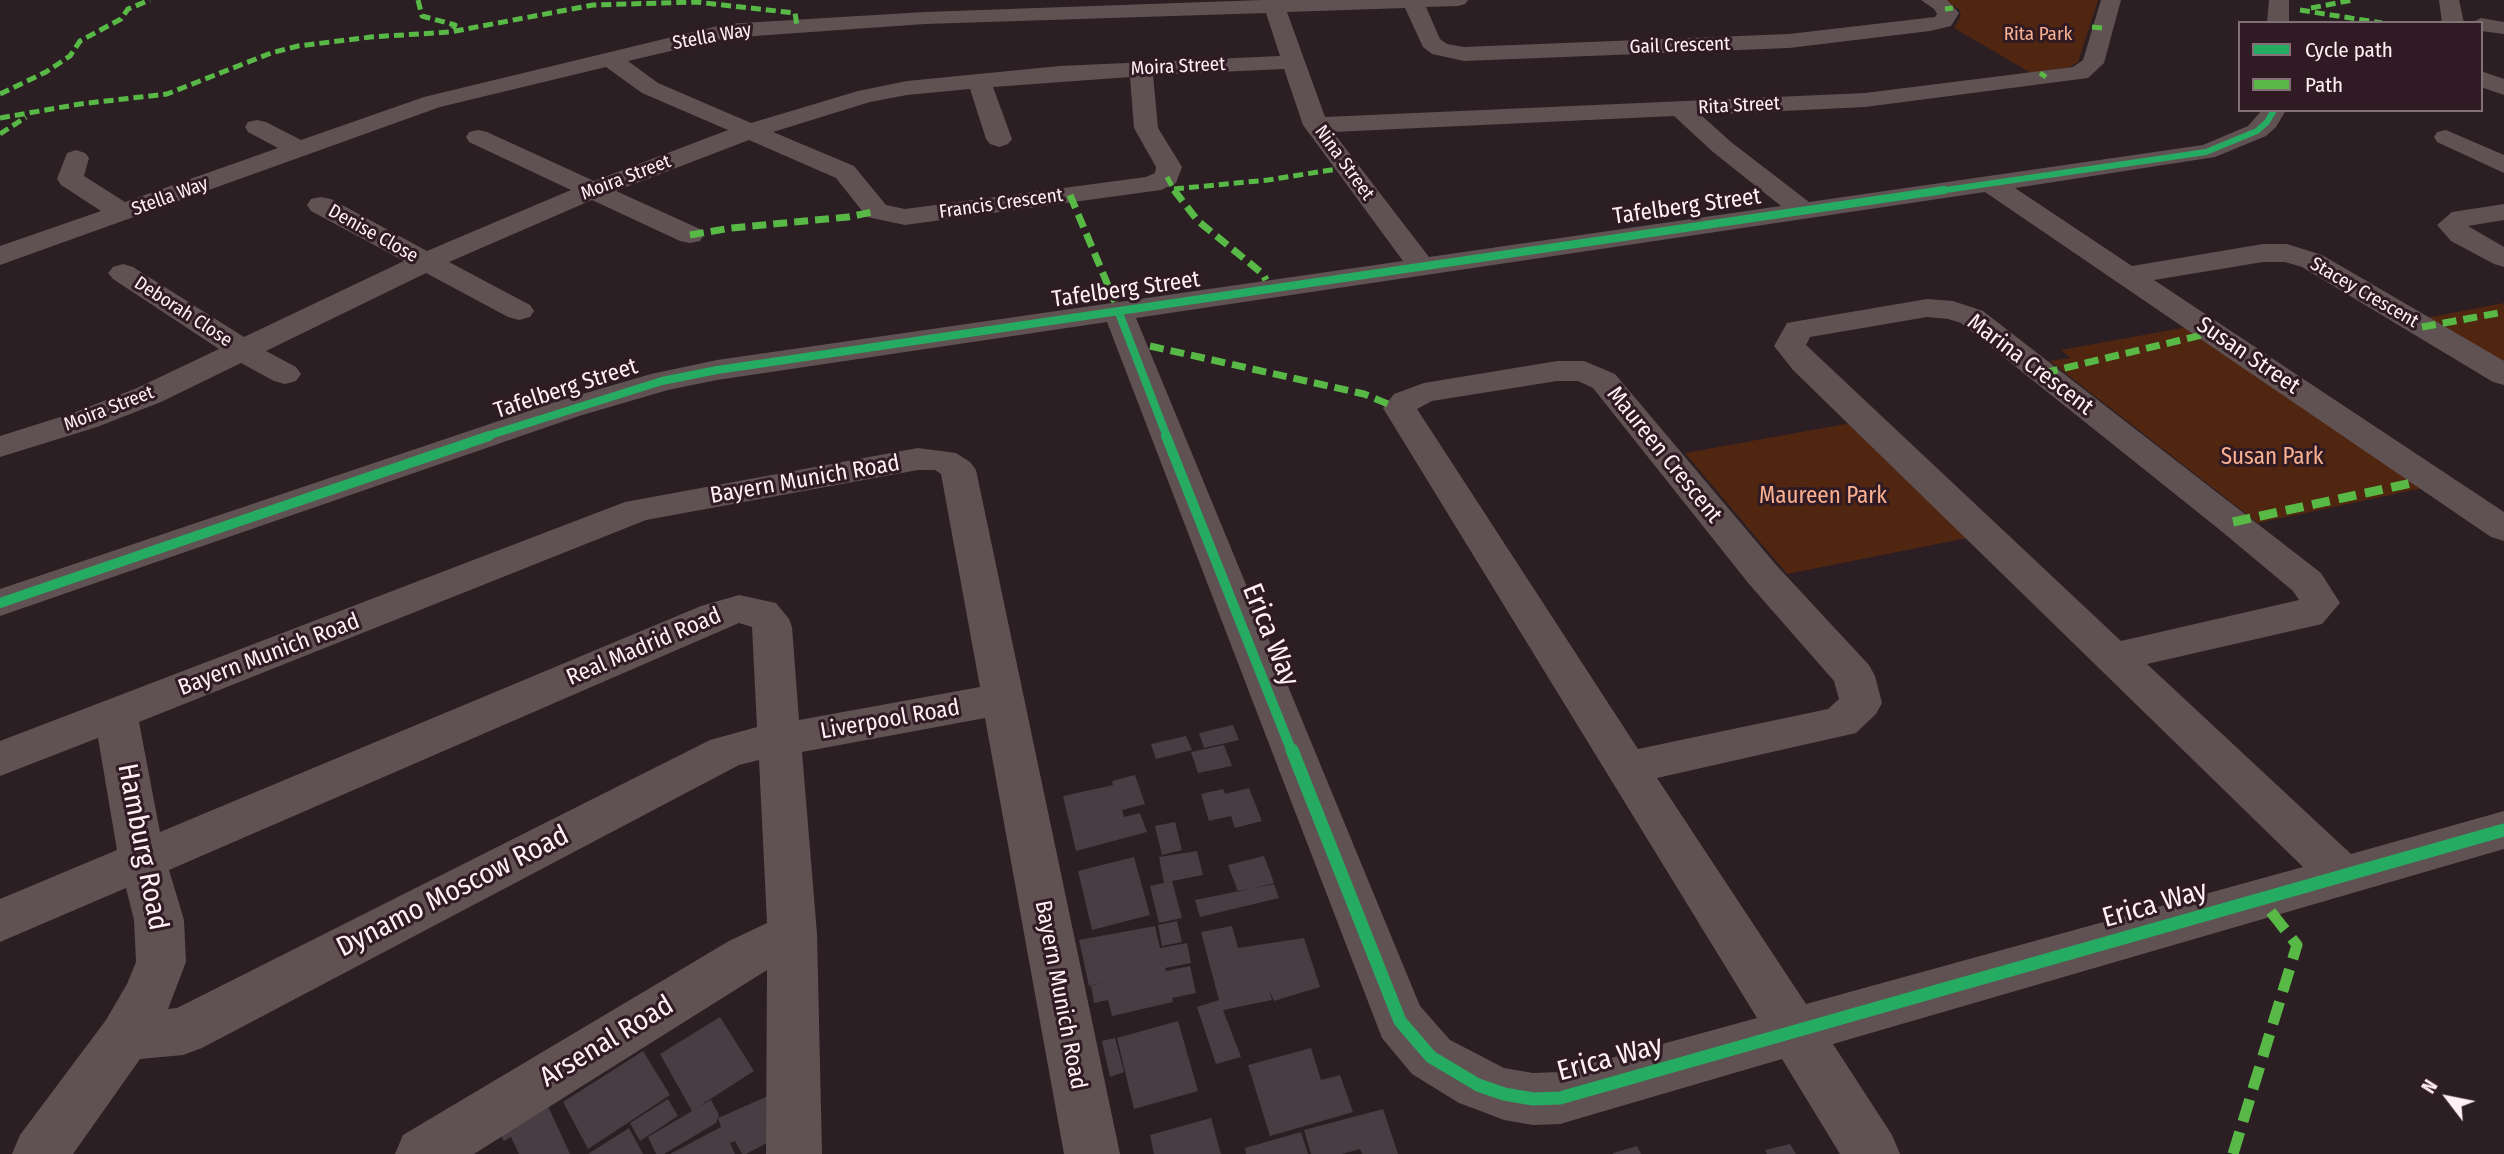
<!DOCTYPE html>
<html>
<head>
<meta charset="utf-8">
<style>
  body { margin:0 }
  #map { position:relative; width:2504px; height:1154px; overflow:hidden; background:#2b1f24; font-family:"Fira Sans Condensed",sans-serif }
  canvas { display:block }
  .legend { position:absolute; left:2238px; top:21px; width:245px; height:91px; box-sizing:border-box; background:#301a23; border:2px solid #827077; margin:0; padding:9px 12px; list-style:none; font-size:21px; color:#fef0f5 }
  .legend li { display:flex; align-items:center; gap:14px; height:35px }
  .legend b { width:35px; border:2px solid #827077 }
  .north { position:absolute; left:2413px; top:1063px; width:70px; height:70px; -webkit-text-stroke:5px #301a23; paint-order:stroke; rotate:302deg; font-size:19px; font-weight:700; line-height:28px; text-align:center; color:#fef0f5 }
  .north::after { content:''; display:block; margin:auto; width:24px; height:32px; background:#fef0f5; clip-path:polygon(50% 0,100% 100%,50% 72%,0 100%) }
</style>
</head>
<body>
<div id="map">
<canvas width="2504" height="1154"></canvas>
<ul class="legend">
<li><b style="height:9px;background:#26ab63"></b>Cycle path</li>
<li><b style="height:9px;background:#58b947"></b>Path</li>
</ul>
<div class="north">N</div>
</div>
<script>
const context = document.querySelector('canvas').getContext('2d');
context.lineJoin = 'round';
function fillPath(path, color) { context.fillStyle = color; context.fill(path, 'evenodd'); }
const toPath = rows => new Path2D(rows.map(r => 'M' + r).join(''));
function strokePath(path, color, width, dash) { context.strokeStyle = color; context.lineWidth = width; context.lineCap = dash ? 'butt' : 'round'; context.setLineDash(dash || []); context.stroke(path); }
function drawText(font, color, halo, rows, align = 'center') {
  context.font = font + ' "Fira Sans Condensed",sans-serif'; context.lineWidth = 6; context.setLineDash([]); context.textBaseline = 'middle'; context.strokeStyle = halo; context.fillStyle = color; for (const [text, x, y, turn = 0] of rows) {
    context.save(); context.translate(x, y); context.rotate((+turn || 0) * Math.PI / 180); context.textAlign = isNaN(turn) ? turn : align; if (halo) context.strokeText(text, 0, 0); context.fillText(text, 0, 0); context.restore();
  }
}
fillPath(toPath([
  [1942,0,2098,0,2078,62,2070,67,2031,73,1954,28,1961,16,1959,9],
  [2504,303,2504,364,2426,318],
  [2188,327,2423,488,2258,523,2050,361,2071,358,2061,350],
  [1851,423,1972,537,1787,574,1685,453]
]), '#512611');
fillPath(toPath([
  [1233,725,1239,740,1204,748,1199,733],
  [1186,736,1192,750,1156,759,1151,744],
  [1224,745,1232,766,1198,773,1191,752],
  [1135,775,1145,804,1122,810,1124,817,1140,813,1147,832,1076,851,1063,796,1113,785,1112,781],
  [1249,788,1262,821,1235,828,1231,816,1209,821,1201,794,1223,789,1225,794],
  [1175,822,1182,850,1162,855,1155,826],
  [1197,851,1203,875,1172,881,1182,918,1159,923,1150,886,1164,883,1159,857],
  [1264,856,1274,883,1238,892,1228,865],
  [1134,857,1150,915,1092,930,1078,871],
  [1274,884,1279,898,1200,917,1195,900],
  [1177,921,1182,942,1162,946,1158,925],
  [1155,926,1160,948,1187,943,1191,963,1165,968,1166,971,1190,966,1196,993,1172,998,1173,1002,1112,1016,1108,1000,1094,1003,1091,986,1104,982,1089,986,1079,940],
  [1232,926,1238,948,1304,938,1320,987,1274,1001,1269,990,1272,1000,1223,1010,1241,1057,1216,1064,1197,1007,1219,1000,1201,932],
  [720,1017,754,1071,698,1107,711,1100,719,1115,716,1123,664,1154,656,1154,648,1137,692,1111,660,1054],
  [1178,1021,1198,1091,1134,1109,1117,1038],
  [1115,1038,1124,1072,1110,1077,1102,1041],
  [1311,1048,1321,1080,1340,1075,1353,1112,1270,1136,1248,1065],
  [643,1051,670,1095,588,1149,563,1102],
  [768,1096,767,1143,746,1154,742,1154,735,1141,730,1143,735,1154,670,1154,721,1127,718,1118],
  [668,1099,678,1116,640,1141,630,1123],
  [547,1104,570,1154,519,1154,511,1137,504,1141,499,1133],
  [1383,1109,1398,1154,1362,1154,1360,1149,1342,1154,1311,1154,1304,1130],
  [1211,1118,1221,1154,1154,1154,1150,1135],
  [629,1128,643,1154,588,1154],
  [1301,1132,1308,1154,1246,1154,1245,1148],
  [1790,1144,1796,1154,1767,1154,1765,1150],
  [1637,1146,1641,1154,1613,1154,1613,1153]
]), '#473d43');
fillPath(toPath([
  [1262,0,1468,0,1465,4,1458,6,1426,7,1440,39,1447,44,1464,47,1789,34,1935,17,1937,14,1934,9,1921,0,1947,0,1959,13,1951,26,1930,31,1789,48,1464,61,1432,54,1423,47,1405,8,1287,12,1325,117,1865,93,2073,67,2083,60,2101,0,2121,0,2104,63,2088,78,1865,107,1701,115,1731,142,1809,202,2203,145,2248,126,2262,110,2286,110,2276,127,2266,136,2215,157,2015,188,2132,266,2263,244,2287,244,2322,255,2504,361,2504,385,2493,382,2302,267,2285,262,2263,262,2154,280,2504,512,2504,541,2491,537,1985,192,1136,318,1420,1006,1450,1040,1504,1068,1533,1073,1560,1072,1757,1018,1383,408,1394,394,1424,383,1557,361,1584,361,1615,374,1777,566,1869,665,1875,676,1882,703,1876,714,1856,733,1657,778,1806,1004,2303,867,1793,370,1774,346,1787,323,1798,321,1927,299,1953,301,1983,311,2321,573,2340,603,2322,624,2147,664,2351,854,2504,811,2504,849,1833,1044,1892,1135,1900,1154,1840,1154,1782,1059,1560,1124,1533,1125,1504,1120,1478,1110,1459,1103,1412,1074,1382,1038,1107,322,717,380,668,390,579,416,0,616,0,589,555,402,651,374,717,360,1403,261,1303,125,1284,69,1153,75,1158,128,1182,167,1176,183,1161,190,905,225,867,217,836,178,749,140,616,191,700,229,704,235,700,241,690,243,680,241,592,200,449,262,530,305,534,311,530,317,519,320,508,317,426,273,266,351,296,367,301,374,296,381,285,384,274,381,241,363,161,402,97,427,0,457,0,436,73,413,137,388,219,349,113,279,108,273,113,267,123,264,133,267,244,337,404,261,311,211,307,205,311,199,321,197,331,199,427,251,571,190,469,142,466,137,469,132,478,130,487,132,594,181,728,130,642,93,606,67,440,107,0,265,0,246,101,211,61,185,57,179,67,153,76,150,85,153,89,158,84,176,125,202,278,148,248,132,245,127,248,122,257,120,266,122,301,140,424,97,726,24,925,12,1262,0],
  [1266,13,1280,56,1060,66,907,81,858,91,751,123,658,83,628,61,726,38,925,24,1266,13],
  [1130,77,1134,128,1156,167,1155,173,1146,177,905,209,886,205,854,166,773,132,870,102,907,95,970,89,986,139,990,144,999,147,1008,144,1012,139,993,87,1130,77],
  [1674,116,1713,152,1781,206,1429,257,1333,132,1674,116],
  [1927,317,1948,319,1961,323,2220,530,2293,591,2299,600,2121,641,1806,345,1810,337,1927,317],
  [1557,381,1578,381,1593,388,1749,584,1834,681,1839,699,1828,709,1638,749,1417,409,1432,401,1557,381],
  [2269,0,2289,0,2289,23,2267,23,2269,0],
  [2439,0,2459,0,2464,23,2442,23,2439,0],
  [2481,18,2504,22,2504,34,2481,31,2481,23,2471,23,2481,18],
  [2481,71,2504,79,2504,95,2481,87,2481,71],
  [2446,130,2504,155,2504,173,2437,142,2434,137,2437,132,2446,130],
  [2504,204,2504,220,2468,226,2504,247,2504,267,2494,264,2451,241,2437,225,2452,212,2504,204],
  [918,448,956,453,970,462,976,470,1120,1154,1064,1154,985,718,802,752,817,934,822,1154,766,1154,767,970,474,1154,395,1154,403,1135,729,941,767,923,759,760,739,765,202,1048,183,1055,140,1059,73,1154,12,1154,20,1135,106,1020,127,984,136,962,134,920,126,888,0,942,0,899,117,850,98,738,0,776,0,741,625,502,918,448],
  [918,470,935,470,941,474,980,687,799,720,792,627,789,619,776,603,739,595,701,606,160,832,139,722,646,520,918,470],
  [739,623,752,627,757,727,710,740,177,1008,168,1009,186,962,184,920,169,870,739,623]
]), '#605253');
strokePath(toPath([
  [418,0,422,16,455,25,450,32],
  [2311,8,2353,0],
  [1945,9,1953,8],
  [2300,10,2382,23],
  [2092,27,2103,28],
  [2040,73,2046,77],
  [0,94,46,72,70,56,80,41,121,19,128,9,150,0],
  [0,118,80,104,167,94,271,53,298,46,371,37,450,32,593,5,696,2,795,13,797,26],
  [0,134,26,117],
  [1167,177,1175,192],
  [1174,189,1268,180,1337,169]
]), '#58b947', 5, [10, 5]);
strokePath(toPath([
  [1174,190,1198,221,1263,274,1266,280],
  [1070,195,1115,302],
  [690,235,731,228,848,217,877,211],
  [2422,327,2504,312],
  [1150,346,1364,394,1388,404],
  [2044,373,2202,335]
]), '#58b947', 7, [14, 7]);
strokePath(toPath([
  [2233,522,2416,482]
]), '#58b947', 9, [18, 9]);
strokePath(toPath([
  [2233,1154,2297,945,2260,898]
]), '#58b947', 11, [23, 11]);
strokePath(toPath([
  [1932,192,2206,152,2257,131,2267,122,2274,110]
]), '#26ab63', 6);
strokePath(toPath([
  [1119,313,1167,437],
  [484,437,662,381,717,370,1944,190]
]), '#26ab63', 8);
strokePath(toPath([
  [1166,436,1292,752],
  [0,603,489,436]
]), '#26ab63', 10);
strokePath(toPath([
  [1292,750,1400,1021,1431,1057,1478,1085,1504,1094,1533,1099,1560,1098,2504,830]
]), '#26ab63', 13);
drawText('19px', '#f9b191', '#301a23', [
  ["Rita Park",2038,35]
]);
drawText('19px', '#fef0f5', '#301a23', [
  ["Stella Way",712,37,-10],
  ["Gail Crescent",1680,46,-2],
  ["Moira Street",1178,67,-3],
  ["Rita Street",1739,106,-3],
  ["Nina Street",1344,163,54],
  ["Moira Street",626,178,-21],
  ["Stella Way",170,197,-20],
  ["Francis Crescent",1001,204,-8],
  ["Denise Close",373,234,29],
  ["Stacey Crescent",2364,293,30],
  ["Deborah Close",183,312,33],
  ["Moira Street",109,409,-21]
]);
drawText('23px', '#fef0f5', '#301a23', [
  ["Tafelberg Street",1687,207,-8],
  ["Tafelberg Street",1126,290,-8],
  ["Susan Street",2248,356,34],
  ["Marina Crescent",2030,365,37],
  ["Tafelberg Street",566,389,-18],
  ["Maureen Crescent",1664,455,51],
  ["Bayern Munich Road",805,480,-10],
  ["Real Madrid Road",644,647,-23],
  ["Bayern Munich Road",269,655,-21],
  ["Liverpool Road",890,720,-10],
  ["Bayern Munich Road",1060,995,79]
]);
drawText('23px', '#f9b191', '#301a23', [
  ["Susan Park",2272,458],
  ["Maureen Park",1823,497]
]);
drawText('28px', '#fef0f5', '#301a23', [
  ["Erica Way",1270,635,68],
  ["Hamburg Road",142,847,79],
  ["Dynamo Moscow Road",453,892,-27],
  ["Erica Way",2155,905,-16],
  ["Arsenal Road",607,1042,-31],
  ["Erica Way",1610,1059,-15]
]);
</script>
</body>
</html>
